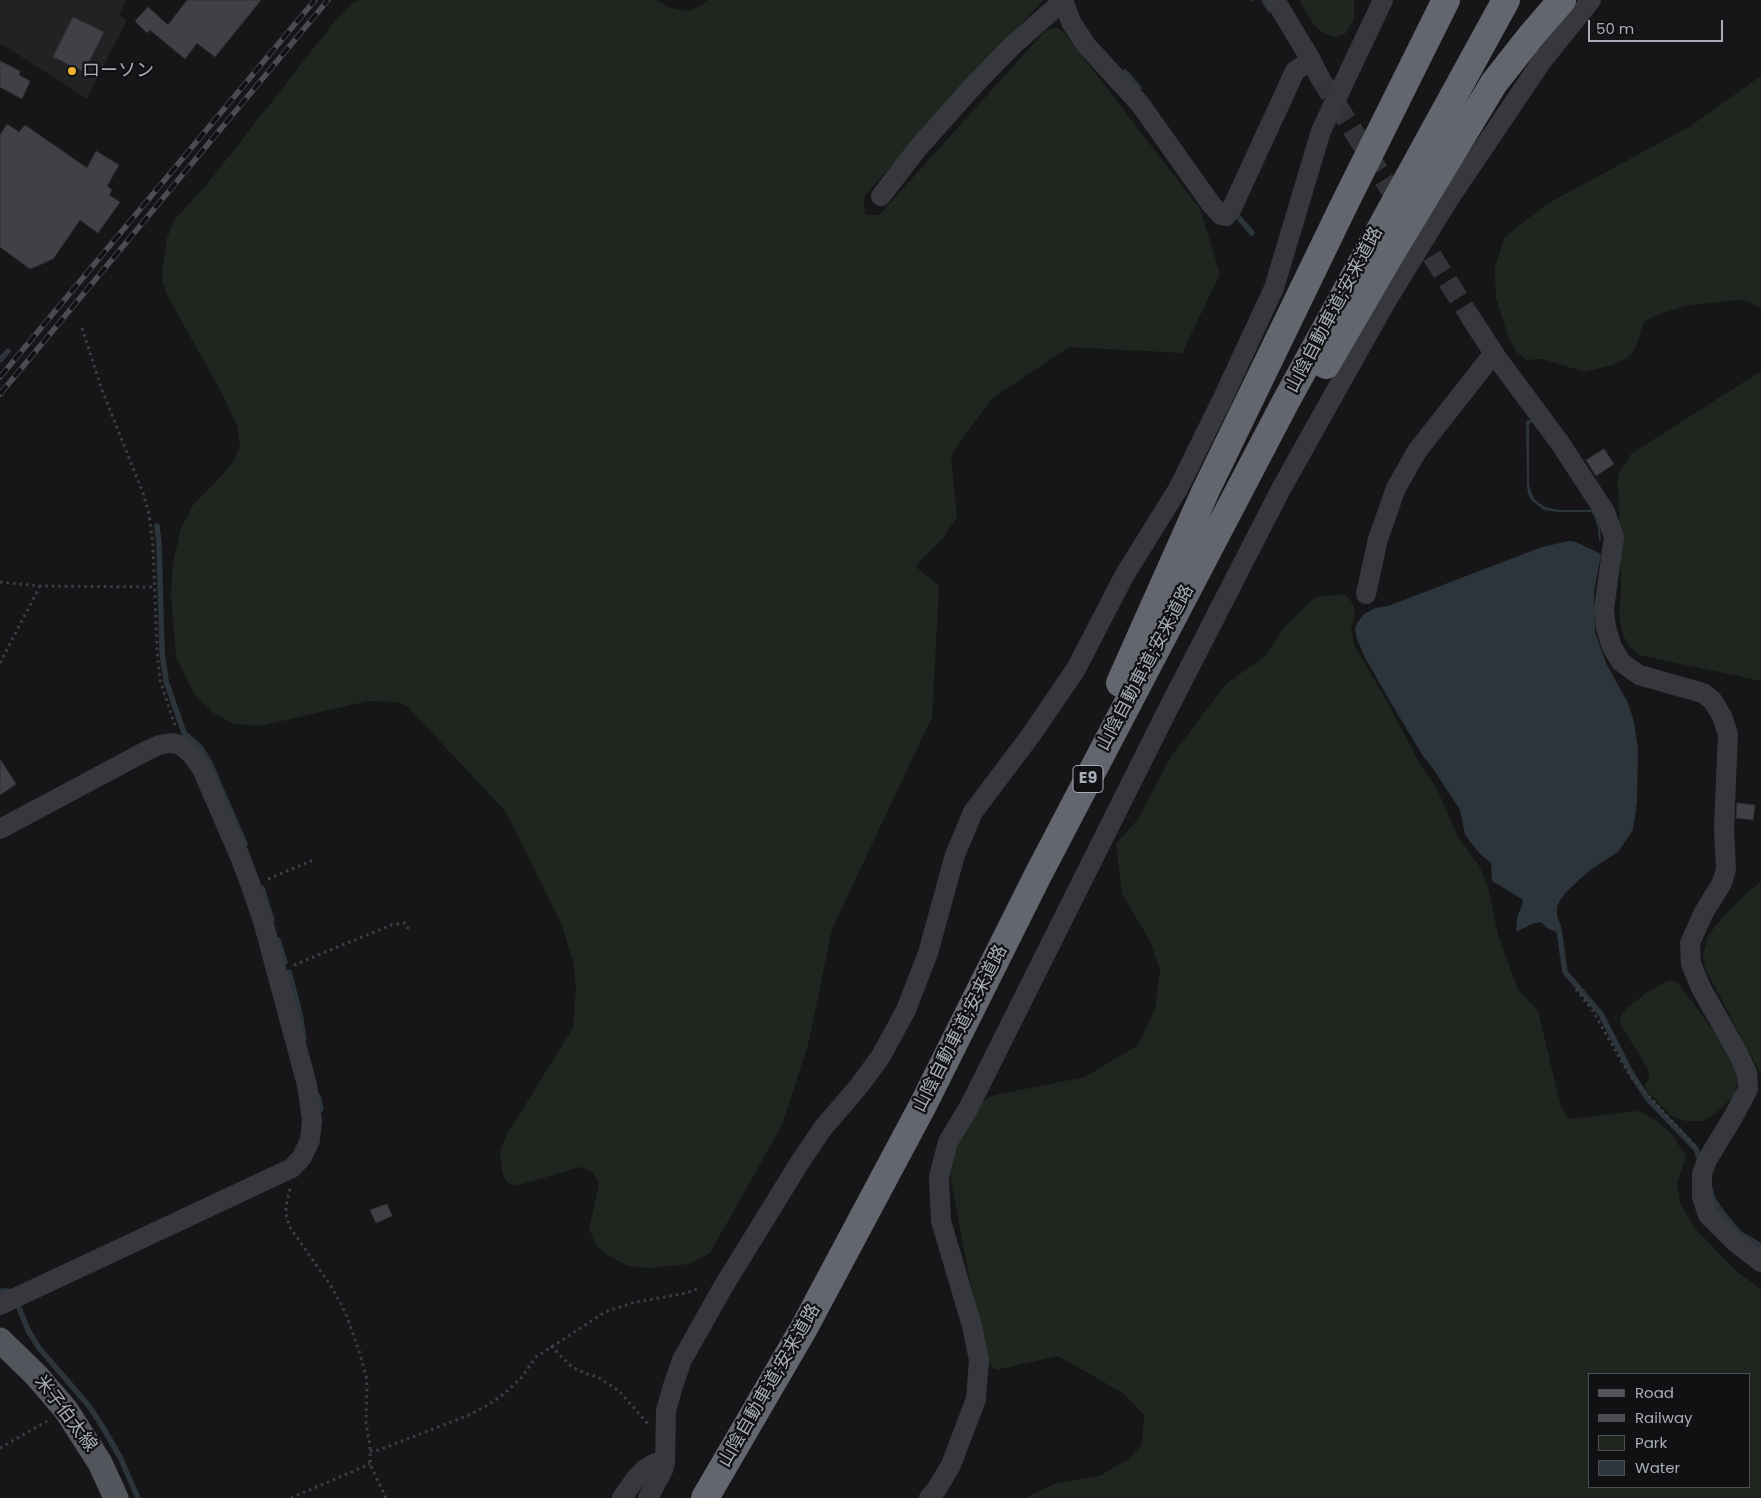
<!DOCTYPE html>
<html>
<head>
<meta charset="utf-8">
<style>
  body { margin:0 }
  #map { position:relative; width:1761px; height:1498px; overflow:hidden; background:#161618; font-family:Poppins,sans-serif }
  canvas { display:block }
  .legend { position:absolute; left:1588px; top:1373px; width:162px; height:115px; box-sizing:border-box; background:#111113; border:1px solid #4d4f55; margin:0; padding:6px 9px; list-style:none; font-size:15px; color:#a8adb8 }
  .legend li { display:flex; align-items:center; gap:10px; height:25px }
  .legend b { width:25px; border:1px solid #4d4f55 }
  .scale { position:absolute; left:1588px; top:20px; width:135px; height:22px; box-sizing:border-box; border:2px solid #a8adb8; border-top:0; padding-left:6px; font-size:15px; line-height:18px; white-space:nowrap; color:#a8adb8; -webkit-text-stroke:4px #111113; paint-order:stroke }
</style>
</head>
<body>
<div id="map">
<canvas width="1761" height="1498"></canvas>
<ul class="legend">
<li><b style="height:6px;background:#53555c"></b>Road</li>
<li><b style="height:6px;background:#4a4c52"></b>Railway</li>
<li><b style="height:14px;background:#1e261f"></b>Park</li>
<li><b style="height:14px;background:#2c353c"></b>Water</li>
</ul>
<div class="scale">50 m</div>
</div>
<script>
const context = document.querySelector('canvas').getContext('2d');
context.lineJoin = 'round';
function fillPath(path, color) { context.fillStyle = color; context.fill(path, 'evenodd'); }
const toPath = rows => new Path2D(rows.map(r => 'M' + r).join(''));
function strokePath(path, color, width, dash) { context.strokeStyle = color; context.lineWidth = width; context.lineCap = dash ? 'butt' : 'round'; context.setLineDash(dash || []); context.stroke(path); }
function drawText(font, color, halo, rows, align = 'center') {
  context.font = font + ' Poppins,"Noto Sans JP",sans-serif'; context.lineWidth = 4.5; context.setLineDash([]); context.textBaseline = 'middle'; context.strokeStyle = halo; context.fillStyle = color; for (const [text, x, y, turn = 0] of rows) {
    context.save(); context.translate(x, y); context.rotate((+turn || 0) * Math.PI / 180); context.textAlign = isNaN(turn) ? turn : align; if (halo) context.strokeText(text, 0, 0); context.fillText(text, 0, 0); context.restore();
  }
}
fillPath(toPath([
  [0,0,126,0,120,15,127,20,87,99,0,43]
]), '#222225');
fillPath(toPath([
  [360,0,657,0,668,7,688,11,699,7,708,0,1043,0,865,195,864,208,866,215,879,215,1045,31,1052,28,1058,28,1065,34,1200,209,1220,274,1182,353,1069,347,991,399,951,455,957,517,943,538,915,566,939,586,932,717,832,929,808,1045,782,1125,710,1253,689,1264,651,1268,628,1266,606,1254,596,1245,589,1229,599,1184,593,1172,580,1167,516,1186,507,1182,502,1172,500,1150,506,1136,573,1028,576,987,573,961,561,923,506,812,408,707,397,702,368,701,260,726,234,724,215,714,194,694,176,657,171,595,173,562,181,529,193,505,227,470,235,459,240,446,237,426,223,395,167,295,163,283,162,272,167,238,175,219,208,183,335,21,354,2],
  [1299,0,1354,0,1354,20,1345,34,1334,37,1322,32,1314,25],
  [1761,76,1761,309,1750,302,1739,300,1689,305,1654,316,1643,323,1636,347,1630,356,1613,365,1585,372,1543,359,1526,360,1517,352,1509,339,1496,298,1495,267,1504,238,1547,204,1689,127],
  [1761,371,1761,681,1639,655,1629,646,1623,635,1619,614,1621,597,1619,500,1617,484,1619,473,1631,454],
  [1345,594,1353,604,1355,614,1351,629,1354,645,1383,694,1420,764,1436,787,1458,837,1480,867,1489,891,1498,935,1518,990,1538,1011,1561,1107,1569,1119,1639,1111,1652,1118,1670,1132,1686,1156,1677,1183,1680,1202,1685,1212,1696,1230,1736,1271,1761,1289,1761,1498,1025,1498,1054,1484,1102,1475,1128,1459,1142,1445,1144,1415,1123,1393,1058,1356,996,1370,985,1360,949,1170,956,1140,980,1103,994,1095,1085,1077,1138,1045,1155,1009,1160,970,1150,941,1122,894,1116,844,1138,819,1171,756,1226,684,1265,656,1285,627,1315,597],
  [1590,1374,1750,1374,1750,1487,1590,1487],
  [1761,882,1761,1075,1705,968,1703,955,1708,936,1717,924,1742,897],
  [1669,980,1678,983,1720,1040,1739,1073,1734,1096,1715,1114,1703,1121,1686,1121,1673,1117,1647,1091,1645,1085,1649,1079,1649,1073,1645,1064,1620,1024,1621,1016,1626,1009,1646,993]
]), '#1e261f');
fillPath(toPath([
  [1532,419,1533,422,1529,424,1529,485,1534,499,1545,507,1559,510,1592,510,1596,515,1600,528,1601,541,1599,541,1598,528,1594,516,1591,512,1559,512,1544,510,1531,500,1528,493,1527,485,1526,421],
  [1569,541,1576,542,1601,554,1594,592,1595,632,1606,663,1628,703,1634,722,1638,749,1637,802,1633,830,1618,852,1590,870,1566,892,1559,902,1557,907,1557,916,1561,926,1562,939,1556,932,1547,928,1541,922,1532,924,1516,932,1517,918,1523,902,1522,899,1492,881,1491,863,1479,853,1465,835,1460,810,1434,770,1423,756,1394,708,1364,656,1357,639,1355,629,1357,623,1364,614,1375,608,1388,606,1542,547]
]), '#2c353c');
strokePath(toPath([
  [1264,0,1270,10],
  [1125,72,1139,88],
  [1240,219,1252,233],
  [0,360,8,351],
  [157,526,159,544,162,652,166,681,184,733,200,747,210,763,245,844],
  [262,888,272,920],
  [1559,930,1565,972,1601,1014,1630,1071,1647,1098,1696,1149,1699,1157],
  [278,940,285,962],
  [289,972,300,1014,304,1039],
  [318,1096,321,1109],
  [1710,1188,1713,1199,1720,1210,1740,1234,1761,1246],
  [0,1291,8,1291],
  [17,1303,28,1330,39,1348,89,1406,102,1426,120,1457,138,1498]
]), '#2c353c', 5.5);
const building = toPath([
  [187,0,261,0,215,57,197,43,185,59,150,30,147,33,135,21,148,7,168,25,187,0],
  [73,17,104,32,84,72,53,57,73,17],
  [0,61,20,71,19,75,30,81,22,99,0,87,0,61],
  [7,124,19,132,25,125,87,168,96,151,119,165,107,186,112,190,109,195,120,202,98,233,80,220,53,259,30,269,0,247,0,135,7,124],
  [1604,449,1614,464,1596,476,1586,460,1604,449],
  [0,759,16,784,0,795,0,759],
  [1737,803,1755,805,1753,820,1736,818,1737,803],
  [387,1204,392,1216,376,1223,370,1210,387,1204]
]);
fillPath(building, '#404145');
strokePath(building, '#303034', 1);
strokePath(toPath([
  [1320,78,1471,318]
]), '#333438', 20, [20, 10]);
strokePath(toPath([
  [1252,0,1253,1],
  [82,328,102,390,143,493,149,514,153,546,157,649,160,680,175,726],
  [0,582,40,586,154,587],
  [0,663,40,586],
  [268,879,313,860],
  [294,965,391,925,405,923,410,932],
  [1576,989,1593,1011,1623,1064,1633,1079,1695,1146],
  [290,1189,286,1206,286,1214,289,1226,331,1286,346,1314,360,1354,367,1380,366,1423,370,1446,370,1464,386,1498],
  [551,1346,572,1367,587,1374,598,1377,619,1391,648,1424],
  [0,1448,49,1420],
  [370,1451,379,1450,469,1415,488,1405,504,1394,522,1377,536,1357,605,1312,632,1303,686,1293,700,1288],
  [291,1498,370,1464]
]), '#3d3f44', 3, [2.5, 4]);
strokePath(toPath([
  [1063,0,1071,22,1086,45,1140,104,1211,204,1221,215,1226,216,1231,210,1295,71,1311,60],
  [1275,0,1311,60,1320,78],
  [881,196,918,148,975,84,1013,45,1063,1],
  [1471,318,1497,358,1560,443,1605,512,1614,537,1604,609,1606,628,1612,647,1621,662,1639,675,1703,693,1712,700,1722,716,1728,734,1724,828,1726,869,1722,883,1704,912,1690,943,1691,964,1702,990,1738,1053,1747,1073,1748,1089,1732,1119,1707,1160,1702,1174,1702,1197,1708,1215,1735,1242,1761,1262],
  [1366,594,1378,539,1396,488,1417,451,1494,353],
  [0,829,146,751,159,745,171,743,181,745,192,755,202,769,241,859,251,886,263,921,307,1085,312,1120,310,1140,302,1157,292,1168,0,1305],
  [622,1498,636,1478,645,1469,655,1463,665,1462],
  [648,1498,663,1470,665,1462,666,1411,673,1386,682,1360,723,1287,800,1162,823,1128,859,1086,881,1056,906,1010,928,953,955,855,973,812,1031,735,1076,669,1124,576,1178,489,1222,400,1274,288,1321,131,1383,0],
  [929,1498,936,1490,951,1465,976,1399,979,1360,972,1326,941,1221,939,1176,948,1142,969,1107,1164,717,1281,489,1384,305,1447,202,1542,61,1591,0]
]), '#37383d', 20);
strokePath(toPath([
  [0,1340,36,1375,66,1410,100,1463,116,1498]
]), '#53555c', 25);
strokePath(toPath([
  [1326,365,1390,255,1494,83,1531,36,1562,0],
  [1120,683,1206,490,1343,207,1446,0],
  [705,1498,804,1328,923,1105,1039,873,1285,403,1506,0]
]), '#63666e', 28);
const rail = toPath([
  [0,377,315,0],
  [0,394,328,0]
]);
strokePath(rail, '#4a4c52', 5.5);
strokePath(rail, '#111113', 4, [11]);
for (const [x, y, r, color] of [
  [72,71,5,"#f2b134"]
]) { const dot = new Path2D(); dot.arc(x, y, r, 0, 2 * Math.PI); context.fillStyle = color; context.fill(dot); strokePath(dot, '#111113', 2); }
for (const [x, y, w] of [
  [1088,779,30]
]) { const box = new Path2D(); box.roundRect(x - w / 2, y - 13.5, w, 27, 4); context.fillStyle = '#111113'; context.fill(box); strokePath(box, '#a8adb8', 1); }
drawText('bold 16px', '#a8adb8', null, [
  ["E9",1088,779]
]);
drawText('18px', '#a8adb8', '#111113', [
  ["ローソン",82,71]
], 'left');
drawText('18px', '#a8adb8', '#111113', [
  ["山陰自動車道;安来道路",1335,310,-62],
  ["山陰自動車道;安来道路",1146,668,-62],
  ["山陰自動車道;安来道路",961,1029,-63],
  ["山陰自動車道;安来道路",770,1386,-60],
  ["米子伯太線",65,1414,53]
]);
</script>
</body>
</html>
